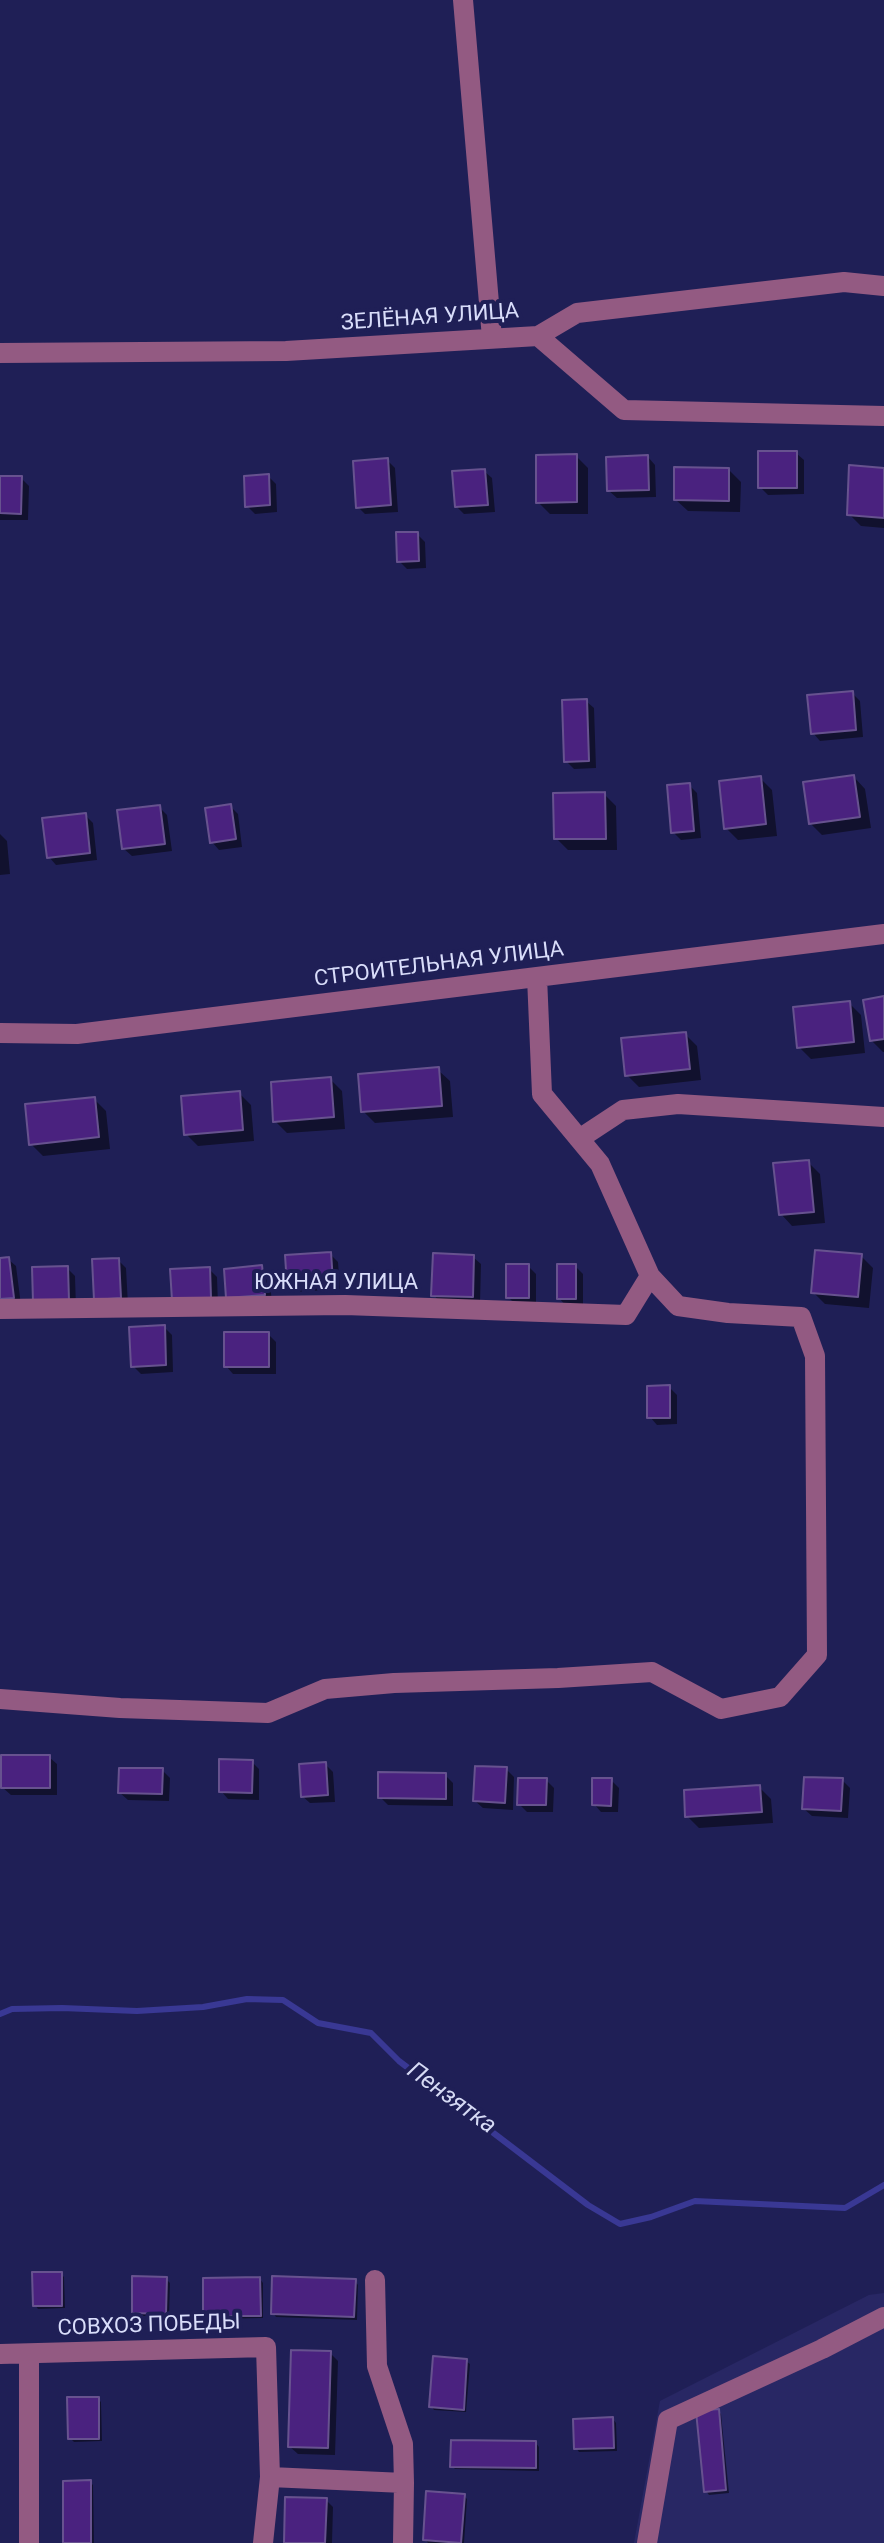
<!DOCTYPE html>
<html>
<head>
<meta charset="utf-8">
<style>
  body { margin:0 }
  canvas { display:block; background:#1f1f56 }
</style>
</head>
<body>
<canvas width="884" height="2543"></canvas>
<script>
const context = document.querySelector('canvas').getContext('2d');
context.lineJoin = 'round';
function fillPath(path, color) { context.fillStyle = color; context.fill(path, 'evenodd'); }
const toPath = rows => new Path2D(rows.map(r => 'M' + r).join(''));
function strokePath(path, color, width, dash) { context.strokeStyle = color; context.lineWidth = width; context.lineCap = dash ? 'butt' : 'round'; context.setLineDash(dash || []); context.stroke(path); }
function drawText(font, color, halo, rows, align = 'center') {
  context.font = font + ' Roboto,sans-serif'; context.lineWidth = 8; context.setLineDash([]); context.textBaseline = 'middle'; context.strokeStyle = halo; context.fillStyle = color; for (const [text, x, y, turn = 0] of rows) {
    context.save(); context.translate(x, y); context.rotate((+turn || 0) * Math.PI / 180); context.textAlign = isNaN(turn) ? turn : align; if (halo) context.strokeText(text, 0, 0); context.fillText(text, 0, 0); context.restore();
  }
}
fillPath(toPath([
  [884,2293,884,2543,634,2543,660,2401,869,2295]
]), '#282764');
fillPath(toPath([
  [796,453,804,460,804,494,768,495,760,487],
  [576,456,588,468,588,514,550,514,538,502],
  [648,457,655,465,656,497,617,498,609,491],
  [387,460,395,468,398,512,365,514,358,507],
  [729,470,741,482,740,512,688,511,676,500],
  [884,470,884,528,861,526,849,514],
  [484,471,492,478,495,512,464,514,457,507],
  [268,476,276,484,277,512,255,514,247,506],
  [0,478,21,478,29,486,28,520,0,520],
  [417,534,425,542,426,568,407,569,399,561],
  [852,693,860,701,863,737,820,741,813,733],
  [586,701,594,708,596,768,574,769,566,761],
  [854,777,865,789,871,828,822,835,810,823],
  [760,778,772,790,777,836,738,840,726,828],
  [689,785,697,793,701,838,681,840,673,832],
  [604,794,616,806,617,850,568,850,556,838],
  [230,806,238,814,242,847,219,850,212,842],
  [159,807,167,815,172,851,132,856,124,849],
  [85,815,93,823,97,860,56,865,49,857],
  [0,834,7,841,10,874,0,875],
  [884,998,884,1052,883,1052,871,1040],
  [849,1003,861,1015,865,1053,811,1059,799,1047],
  [685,1034,697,1046,701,1080,639,1087,627,1075],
  [438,1070,450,1081,453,1117,375,1123,363,1111],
  [330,1079,342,1091,345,1129,287,1133,275,1121],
  [239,1093,251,1105,254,1141,198,1146,186,1134],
  [94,1099,106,1111,110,1149,43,1156,31,1144],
  [808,1162,820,1174,825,1223,792,1226,781,1214],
  [330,1254,338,1262,340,1289,297,1292,289,1284],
  [861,1256,873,1268,869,1308,825,1304,813,1292],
  [473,1257,481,1264,480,1304,441,1302,433,1295],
  [8,1259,16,1266,21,1305,0,1307,0,1260],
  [118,1260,126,1268,128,1305,104,1307],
  [528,1266,536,1274,536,1305,516,1305,508,1297],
  [575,1266,583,1274,583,1306,566,1306,559,1298],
  [261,1267,269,1275,272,1302,236,1305],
  [67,1268,75,1276,76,1308,42,1309],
  [209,1269,217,1277,218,1305,174,1299],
  [164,1327,172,1335,173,1372,141,1374,133,1366],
  [268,1334,276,1342,276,1374,233,1374,226,1366],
  [669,1387,677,1395,677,1424,657,1425,650,1417],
  [49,1757,57,1764,57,1795,11,1795,3,1788],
  [252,1762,259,1769,259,1800,228,1799,221,1791],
  [325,1764,333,1772,335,1802,310,1803,302,1796],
  [506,1769,514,1777,513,1810,483,1808,475,1801],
  [162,1770,170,1778,169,1801,128,1800,120,1793],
  [445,1775,453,1783,453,1806,388,1805,380,1797],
  [546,1780,554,1788,553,1812,527,1812,519,1804],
  [611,1780,619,1788,618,1812,601,1812,594,1804],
  [842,1780,850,1788,848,1818,812,1816,804,1809],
  [759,1787,771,1799,773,1823,699,1828,687,1816],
  [61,2274,64,2277,65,2308,38,2309,35,2305],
  [166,2279,170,2283,169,2316,137,2316,134,2312],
  [260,2279,263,2283,263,2318,209,2319,205,2315],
  [355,2281,358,2285,357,2320,276,2317,273,2313],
  [330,2353,338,2361,335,2455,298,2454,290,2447],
  [466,2361,470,2364,466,2412,434,2410,431,2406],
  [98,2399,101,2402,102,2441,74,2442,70,2438],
  [718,2411,721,2414,729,2493,709,2495,706,2491],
  [613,2419,616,2423,617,2451,579,2452,576,2448],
  [536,2443,539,2447,539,2471,455,2469,452,2466],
  [90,2482,93,2485,94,2543,65,2543],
  [464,2496,467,2499,464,2543,428,2543,425,2539],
  [326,2500,333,2507,332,2543,286,2543]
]), '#0007');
strokePath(toPath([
  [0,2014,12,2009,62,2008,137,2011,203,2007,247,1999,283,2000,318,2023,371,2033,399,2061,588,2205,620,2224,651,2217,695,2201,845,2208,884,2185]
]), '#393894', 6);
const building = toPath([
  [758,451,797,451,797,488,758,488,758,451],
  [577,454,577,502,536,503,536,455,577,454],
  [648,455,649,490,607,491,606,457,648,455],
  [388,458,391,505,356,508,353,461,388,458],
  [849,465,884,468,884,518,847,515,849,465],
  [674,467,729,468,729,501,674,500,674,467],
  [485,469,488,505,455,507,452,471,485,469],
  [269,474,270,505,245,507,244,476,269,474],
  [0,476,22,476,21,514,0,513,0,476],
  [396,532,418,532,419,561,397,562,396,532],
  [853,691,856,730,811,734,807,695,853,691],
  [587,699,589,761,564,762,562,700,587,699],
  [854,775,860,817,809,824,803,782,854,775],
  [761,776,766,824,724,829,719,781,761,776],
  [690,783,694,831,671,833,667,785,690,783],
  [605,792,606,839,554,839,553,793,605,792],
  [231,804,236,839,210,843,205,808,231,804],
  [160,805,165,844,122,849,117,810,160,805],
  [86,813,90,853,47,858,42,818,86,813],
  [884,996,884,1039,870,1041,863,1000,884,996],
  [850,1001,854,1042,797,1048,793,1007,850,1001],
  [686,1032,690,1069,625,1076,621,1038,686,1032],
  [439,1067,442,1106,361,1112,358,1074,439,1067],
  [331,1077,334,1117,273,1122,271,1082,331,1077],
  [240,1091,243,1130,184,1135,181,1096,240,1091],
  [95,1097,99,1137,29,1145,25,1104,95,1097],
  [809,1160,814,1212,779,1215,773,1163,809,1160],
  [815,1250,862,1254,858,1297,811,1293,815,1250],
  [331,1252,333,1282,287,1285,285,1255,331,1252],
  [433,1253,474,1255,473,1297,431,1296,433,1253],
  [9,1257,14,1298,0,1299,0,1258,9,1257],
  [119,1258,121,1298,94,1300,92,1259,119,1258],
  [506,1264,529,1264,529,1298,506,1298,506,1264],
  [557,1264,576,1264,576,1299,557,1299,557,1264],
  [262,1265,265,1295,226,1298,224,1269,262,1265],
  [68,1266,69,1301,33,1302,32,1267,68,1266],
  [210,1267,211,1298,172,1300,170,1269,210,1267],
  [165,1325,166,1365,131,1367,129,1327,165,1325],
  [224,1332,269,1332,269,1367,224,1367,224,1332],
  [670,1385,670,1418,647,1418,647,1386,670,1385],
  [1,1755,50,1755,50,1788,1,1788,1,1755],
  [219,1759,253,1760,252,1793,219,1792,219,1759],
  [326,1762,328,1795,301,1797,299,1764,326,1762],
  [475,1766,507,1767,505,1803,473,1801,475,1766],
  [119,1768,163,1768,162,1794,118,1793,119,1768],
  [378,1772,446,1773,446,1799,378,1798,378,1772],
  [804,1777,843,1778,841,1811,802,1809,804,1777],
  [518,1778,547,1778,546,1805,517,1805,518,1778],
  [592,1778,612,1778,611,1806,592,1805,592,1778],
  [760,1785,762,1812,685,1817,684,1790,760,1785],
  [32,2272,62,2272,62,2306,33,2306,32,2272],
  [132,2276,167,2277,166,2314,132,2313,132,2276],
  [272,2276,356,2279,354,2317,271,2314,272,2276],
  [260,2277,261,2316,203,2316,203,2278,260,2277],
  [291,2350,331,2351,328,2448,288,2447,291,2350],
  [433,2356,467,2359,464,2410,429,2407,433,2356],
  [67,2397,99,2397,99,2439,68,2439,67,2397],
  [719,2409,726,2490,704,2492,696,2411,719,2409],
  [613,2417,614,2448,574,2449,573,2419,613,2417],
  [451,2440,536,2441,536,2468,450,2467,451,2440],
  [91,2480,91,2543,63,2543,63,2481,91,2480],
  [426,2491,465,2494,461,2543,423,2540,426,2491],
  [285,2497,327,2498,325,2543,284,2543,285,2497]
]);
fillPath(building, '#4a227f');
strokePath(building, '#67528f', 2);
strokePath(toPath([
  [463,0,492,338],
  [538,336,577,313,844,282,884,286],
  [0,353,286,351,538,336,624,410,884,416],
  [0,1033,77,1034,884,934],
  [579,1139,623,1110,678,1104,884,1117],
  [0,1309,345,1305,626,1315,650,1276],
  [0,1699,120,1708,268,1713,325,1689,394,1683,558,1678,652,1672,721,1709,780,1697,817,1655,815,1356,801,1317,728,1313,678,1306,650,1276,600,1164,542,1094,537,977],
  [375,2280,377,2366,403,2444,404,2483],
  [0,2354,266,2347,270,2477,263,2543],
  [29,2354,29,2543],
  [270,2477,404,2483,403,2543],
  [647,2543,668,2420,822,2349,884,2317]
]), '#935a82', 20);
drawText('22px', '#d9ddfa', '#1f1f56', [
  ["ЗЕЛЁНАЯ УЛИЦА",430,318,-4],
  ["СТРОИТЕЛЬНАЯ УЛИЦА",439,965,-7],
  ["ЮЖНАЯ УЛИЦА",336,1283],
  ["СОВХОЗ ПОБЕДЫ",149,2326,-2]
]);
drawText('italic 24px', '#d6daf4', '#1f1f56', [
  ["Пензятка",451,2099,36]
]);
</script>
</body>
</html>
